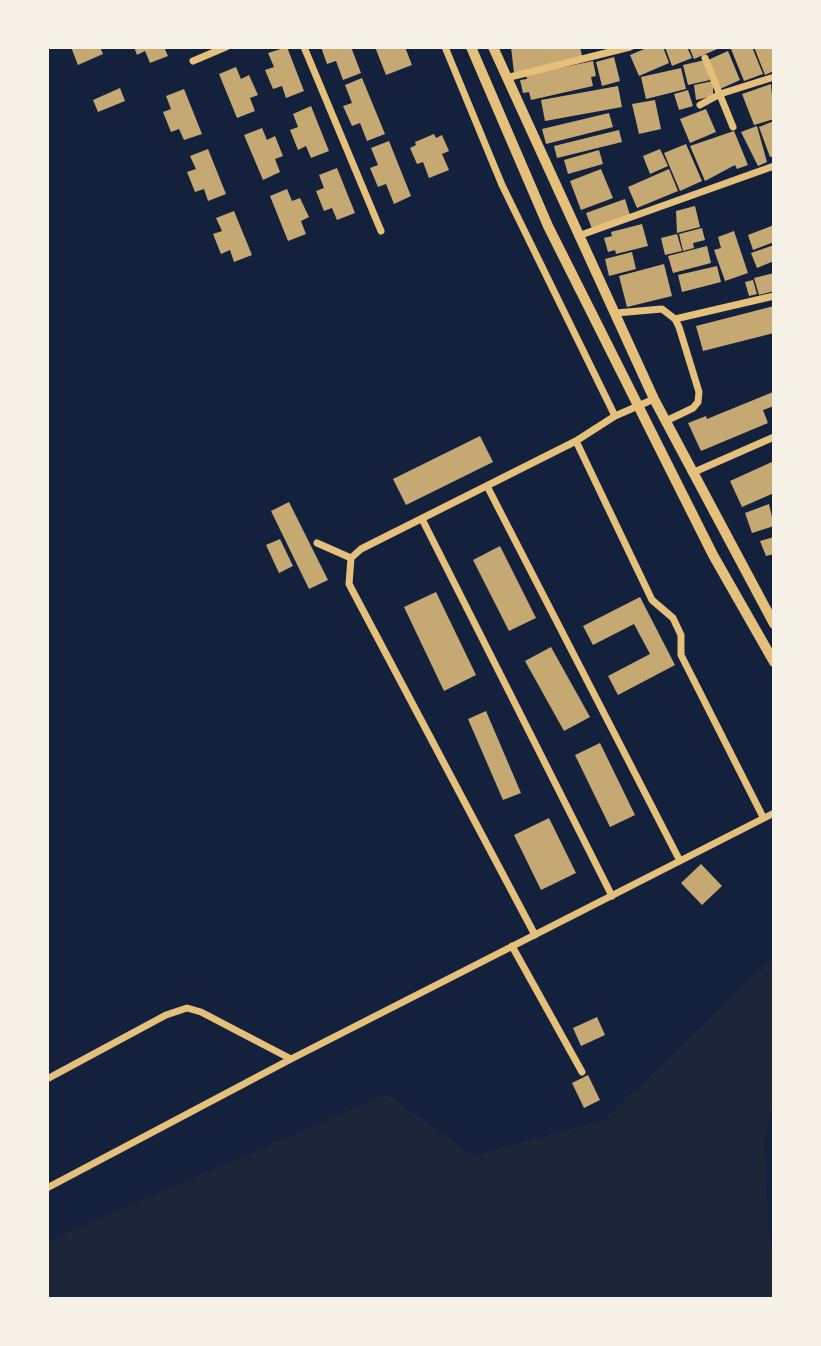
<!DOCTYPE html>
<html>
<head>
<meta charset="utf-8">
<style>
  body { margin:0 }
  #map { position:relative; width:821px; height:1346px; overflow:hidden; background:#14213d; font-family:Literata,serif }
  canvas { display:block }
  .frame { position:absolute; inset:0; border:49px solid #f6f1e7; pointer-events:none }
</style>
</head>
<body>
<div id="map">
<canvas width="821" height="1346"></canvas>
<div class="frame"></div>
</div>
<script>
const context = document.querySelector('canvas').getContext('2d');
context.lineJoin = 'round';
function fillPath(path, color) { context.fillStyle = color; context.fill(path, 'evenodd'); }
const toPath = rows => new Path2D(rows.map(r => 'M' + r).join(''));
function strokePath(path, color, width, dash) { context.strokeStyle = color; context.lineWidth = width; context.lineCap = dash ? 'butt' : 'round'; context.setLineDash(dash || []); context.stroke(path); }
fillPath(toPath([
  [774,957,774,1101,764,1141,769,1234,774,1255,774,1299,47,1299,47,1241,386,1094,474,1155,603,1120]
]), '#1d2539');
fillPath(toPath([
  [71,47,100,47,103,54,78,65],
  [134,47,164,47,168,56,150,63,145,51,137,55],
  [287,47,304,91,286,98,282,86,273,89,265,70,274,67,268,53],
  [321,47,351,47,361,73,343,80,336,61,327,64],
  [375,47,405,47,412,65,386,75],
  [511,47,580,47,582,56,514,73],
  [649,47,663,47,669,63,639,76,630,55],
  [665,47,687,47,692,58,672,66],
  [689,47,722,47,694,59],
  [736,47,752,47,763,74,744,81,731,49],
  [754,47,774,47,774,71,765,75],
  [728,51,740,80,720,89,708,60],
  [614,57,620,81,602,86,596,62],
  [705,60,710,80,688,85,683,65],
  [593,61,596,76,591,77,593,86,531,100,529,92,523,93,520,80,527,79,526,75],
  [236,67,241,79,249,75,258,95,250,98,255,111,237,118,219,74],
  [681,68,686,89,646,99,641,77],
  [362,78,385,134,367,141,360,123,352,126,343,106,352,103,345,85],
  [713,81,713,96,696,100,694,85],
  [771,84,774,119,754,125,742,94],
  [618,86,622,107,545,121,541,100],
  [120,88,125,101,98,112,93,100],
  [184,89,202,134,184,140,179,129,171,132,163,112,171,109,166,96],
  [688,90,693,106,679,110,674,94],
  [655,100,661,129,639,134,632,104],
  [311,106,329,151,311,158,306,146,298,150,290,130,298,127,293,114],
  [706,109,716,132,690,143,680,119],
  [609,113,613,127,546,144,542,129],
  [774,121,774,156,770,157,759,127],
  [757,126,767,162,758,166,741,132],
  [262,128,267,140,275,136,283,156,275,159,280,172,263,180,244,135],
  [619,130,622,142,557,158,554,146],
  [734,131,748,165,737,169,735,165,705,181,690,146],
  [434,134,436,138,442,135,449,151,442,154,449,170,429,178,423,162,417,164,410,148,416,145,415,142],
  [389,141,411,196,394,204,386,184,378,187,370,168,378,165,371,148],
  [686,144,702,181,680,191,664,153],
  [208,149,226,194,208,201,204,189,195,192,187,172,196,169,190,156],
  [660,149,668,166,650,174,643,156],
  [599,150,603,164,568,174,564,160],
  [337,168,355,213,337,220,332,208,324,211,316,191,324,188,319,175],
  [601,169,613,198,581,210,570,181],
  [669,169,678,191,637,208,628,187],
  [287,189,292,201,300,198,309,217,301,221,306,234,288,241,270,196],
  [625,199,630,215,592,229,586,213],
  [695,206,700,227,677,233,676,211],
  [234,211,252,255,234,262,230,250,221,254,213,234,222,231,216,218],
  [642,224,648,246,616,254,615,250,608,252,604,238,612,236,611,232],
  [774,225,774,242,753,250,748,235],
  [702,228,705,240,693,243,694,248,683,251,679,234],
  [734,231,748,273,725,281,714,250,721,248,718,237],
  [677,234,682,251,665,255,661,238],
  [774,245,774,261,757,268,751,253],
  [707,246,711,263,673,273,668,256],
  [632,252,636,269,609,276,605,259],
  [664,264,672,296,627,307,619,276],
  [717,266,721,282,682,292,678,275],
  [774,273,774,291,759,295,754,278],
  [753,280,757,294,749,296,745,282],
  [774,306,774,333,703,351,696,326],
  [773,392,774,406,763,410,768,423,701,451,688,423,706,416,707,419],
  [480,436,493,462,406,505,393,479],
  [774,461,774,493,742,507,730,481],
  [289,502,328,580,309,589,271,511],
  [769,504,774,526,752,533,745,513],
  [774,537,774,554,766,556,760,541],
  [280,539,293,566,279,573,266,545],
  [500,546,536,618,509,631,473,560],
  [436,592,476,675,444,691,404,607],
  [640,597,675,665,618,695,608,676,650,654,634,624,593,645,583,626],
  [551,647,590,717,564,731,525,661],
  [486,711,521,793,503,800,468,719],
  [600,743,635,815,610,827,575,755],
  [549,818,576,873,541,890,514,835],
  [701,864,722,886,702,905,681,883],
  [597,1017,605,1035,581,1046,573,1028],
  [588,1075,600,1100,584,1108,572,1083]
]), '#c6a872');
strokePath(toPath([
  [304,47,381,231],
  [445,47,502,185,615,416,576,441,361,549,351,558,349,584,535,935],
  [705,58,733,127],
  [193,61,226,47],
  [506,78,630,47],
  [700,105,720,94,774,77],
  [578,236,774,166],
  [616,313,662,309,675,319,679,327,699,392,698,402,693,408,666,421],
  [675,319,774,296],
  [615,416,654,399],
  [576,441,652,600,673,618,681,635,681,655,763,817],
  [692,473,774,437],
  [487,486,680,861],
  [422,519,612,896],
  [317,543,351,558],
  [512,946,582,1072],
  [47,1079,166,1015,187,1008,201,1012,291,1059],
  [47,1188,291,1059,774,813]
]), '#e5c07b', 7);
strokePath(toPath([
  [471,47,548,226,713,555,774,662],
  [493,47,654,399,774,624]
]), '#e5c07b', 10);
</script>
</body>
</html>
